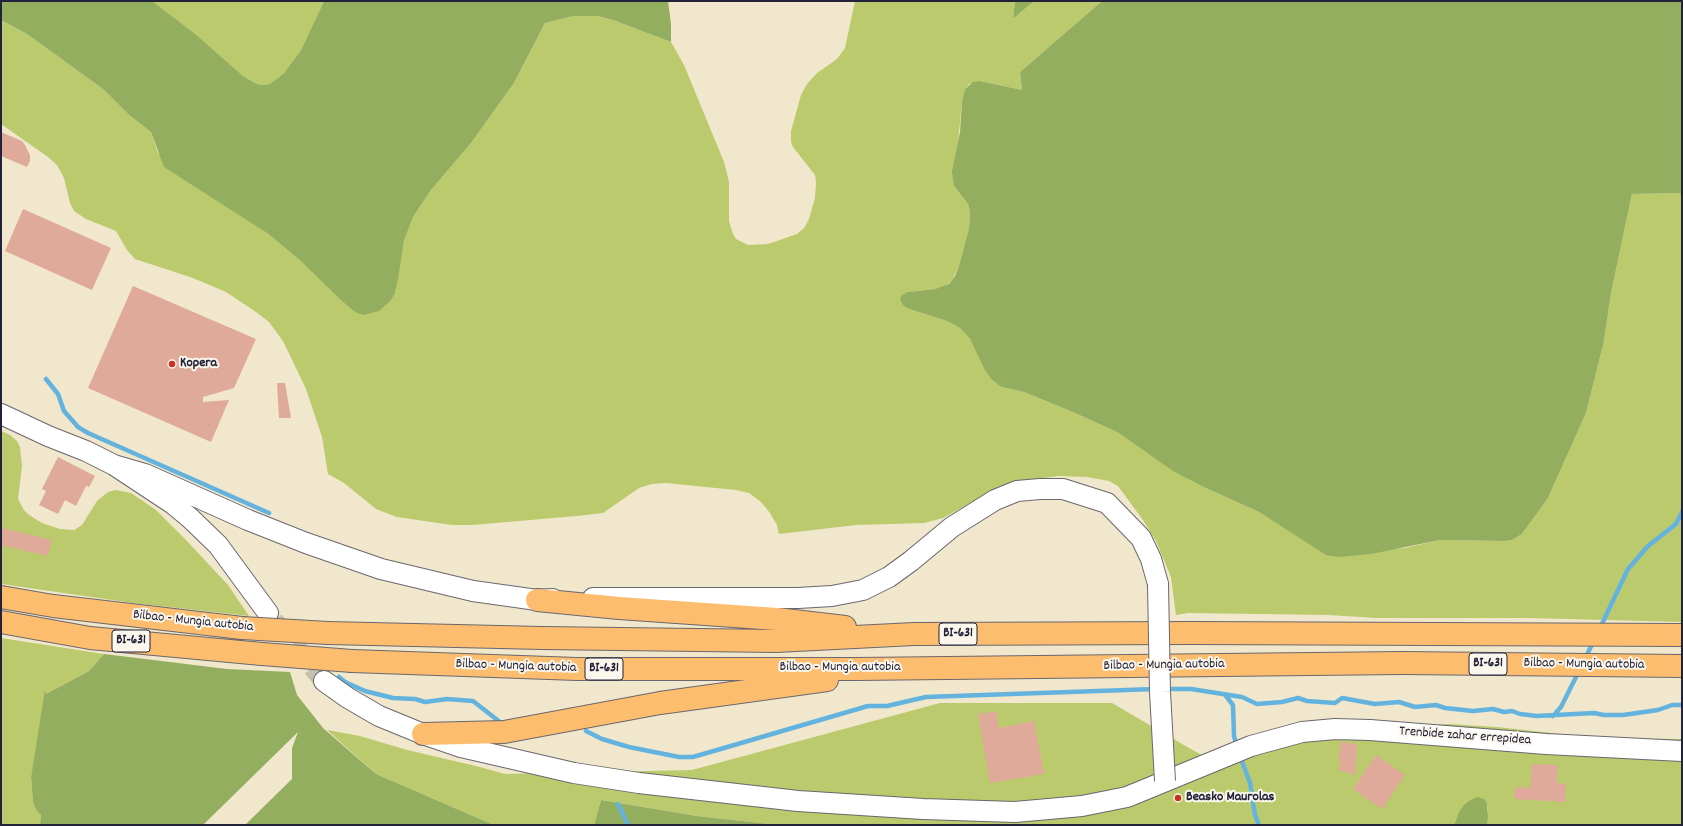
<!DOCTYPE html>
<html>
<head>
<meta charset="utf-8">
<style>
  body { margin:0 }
  #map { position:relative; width:1683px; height:826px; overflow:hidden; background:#f1e7cc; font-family:Dekko,sans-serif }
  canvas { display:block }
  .frame { position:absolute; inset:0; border:2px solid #22223b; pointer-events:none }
</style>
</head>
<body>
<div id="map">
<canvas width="1683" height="826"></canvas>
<div class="frame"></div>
</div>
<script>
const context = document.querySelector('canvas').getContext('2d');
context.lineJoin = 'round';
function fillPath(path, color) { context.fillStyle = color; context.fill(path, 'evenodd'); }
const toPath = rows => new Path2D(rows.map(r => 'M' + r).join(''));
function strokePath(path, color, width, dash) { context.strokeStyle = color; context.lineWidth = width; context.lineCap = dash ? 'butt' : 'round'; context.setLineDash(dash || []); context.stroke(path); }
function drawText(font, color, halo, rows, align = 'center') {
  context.font = font + ' Dekko,sans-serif'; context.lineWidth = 4; context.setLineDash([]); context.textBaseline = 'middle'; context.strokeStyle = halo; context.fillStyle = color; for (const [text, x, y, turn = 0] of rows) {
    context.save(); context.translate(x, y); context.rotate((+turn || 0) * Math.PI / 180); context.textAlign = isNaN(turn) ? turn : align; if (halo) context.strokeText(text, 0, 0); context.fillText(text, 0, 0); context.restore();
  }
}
fillPath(toPath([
  [152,1,324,1,301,50,284,73,270,84,262,85,257,84,243,76],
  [855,1,1015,1,1013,19,1034,1,1102,1,1020,72,1022,90,980,81,969,84,965,89,962,101,954,186,968,204,970,212,969,228,959,266,952,280,945,287,935,289,908,292,909,309,947,321,960,328,970,339,992,380,1001,387,1024,392,1075,413,1119,433,1208,489,1259,512,1326,554,1405,548,1440,540,1505,541,1512,540,1522,534,1548,498,1586,413,1604,341,1611,293,1632,194,1682,193,1682,622,1528,618,1376,618,1329,615,1188,613,1176,615,1171,577,1156,541,1143,520,1118,486,1109,481,1087,477,1059,476,1021,481,985,495,943,518,924,523,856,525,779,534,777,525,770,513,761,502,749,493,736,490,666,483,652,484,639,488,603,513,577,516,472,525,452,525,397,517,376,509,344,483,328,474,322,437,306,389,283,341,269,322,256,312,226,292,193,278,135,259,127,250,116,231,86,219,74,211,70,203,64,178,57,165,48,157,1,124,1,20,27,34,103,89,129,115,151,132,158,153,232,209,267,233,303,263,395,293,404,241,413,217,431,190,471,143,514,83,545,23,574,16,597,16,613,20,671,42,684,65,724,162,729,182,729,221,733,234,736,239,748,245,768,244,797,234,804,228,809,219,815,198,816,182,815,175,793,147,791,142,791,131,801,95,807,84,817,73,837,59,845,48],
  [1,431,10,435,17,441,20,447,22,466,18,499,24,510,29,515,42,523,60,529,74,530,82,525,97,501,108,492,115,490,131,493,156,510,186,540,228,585,249,616,133,603,1,584],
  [1,638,104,654,89,671,46,694,31,777,33,802,41,815,40,825,1,825],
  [940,703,1112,703,1189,748,1218,764,1231,753,1365,727,1450,724,1497,727,1597,738,1682,739,1682,825,1487,825,1488,807,1459,812,1454,825,778,825,697,816,601,800,594,825,494,825,376,774,327,730,360,736,407,750,476,766,505,774,692,770]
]), '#bbca6c');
fillPath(toPath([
  [1,1,152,1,195,34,243,76,257,84,262,85,270,84,284,73,301,50,324,1,668,1,671,24,671,42,613,20,597,16,574,16,545,23,514,83,471,143,431,190,413,217,404,241,398,279,395,293,391,300,379,311,363,315,355,312,341,300,303,263,267,233,164,167,151,132,129,115,103,89,27,34,1,20],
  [1015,1,1034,1,1013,19],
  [1102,1,1682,1,1682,193,1632,194,1611,293,1604,341,1586,413,1548,498,1522,534,1512,540,1505,541,1440,540,1371,554,1340,557,1326,555,1259,512,1208,489,1173,471,1119,433,1075,413,1024,392,1001,387,992,380,985,370,970,339,960,328,947,321,909,309,903,305,900,299,902,295,908,292,935,289,949,284,955,276,959,266,969,228,970,212,968,204,954,186,952,172,960,132,962,101,965,89,973,82,980,81,1022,90,1020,72],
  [104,654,227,669,290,672,297,695,323,728,376,774,494,825,245,825,292,779,292,748,298,732,203,825,40,825,41,815,37,811,33,802,31,777,45,690,46,694,89,671],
  [1477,797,1484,799,1487,803,1488,817,1487,825,1454,825,1459,812,1464,805,1469,801],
  [601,800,697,816,778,825,594,825]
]), '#94ae60');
strokePath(toPath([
  [46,379,58,394,64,411,78,427,88,433,269,513],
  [1600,628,1628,569,1648,546,1676,524,1682,512],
  [1585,659,1594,640],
  [339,677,345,682,365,691,393,698,415,699,425,702,447,699,473,701,500,722],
  [1165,689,1191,689,1242,697,1257,704,1282,702,1298,698,1307,701,1335,703,1342,698,1375,704,1399,702,1415,707,1436,705,1445,708,1473,711,1493,709,1504,712,1512,711,1520,714,1537,716,1594,713,1604,715,1623,715,1658,710,1672,705,1682,705],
  [1226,696,1233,705,1234,736,1237,747],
  [1553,716,1561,707,1579,671],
  [586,731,602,739,629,747,679,757,693,757,868,706,887,706,926,697,1155,689],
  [1240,756,1250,783,1255,815,1259,825],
  [618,804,628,825]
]), '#64b3de', 4.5);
fillPath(toPath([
  [1,132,22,141,25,145,30,155,30,161,27,167,1,156],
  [23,209,111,248,92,290,5,251],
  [133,286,256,339,234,388,203,397,203,402,229,400,211,442,88,388],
  [277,383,285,383,291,418,279,418],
  [58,457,95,476,89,487,86,486,76,506,65,500,58,514,39,505,46,491,42,489],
  [1,528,52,540,48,556,1,545],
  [996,711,999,728,1034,721,1044,774,990,783,978,714],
  [1341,742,1357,744,1355,775,1339,770,1341,762,1338,762],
  [1376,755,1405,775,1382,809,1353,789],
  [1532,764,1558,765,1557,783,1566,784,1565,802,1514,799,1515,787,1530,788]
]), '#dfaa9a');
strokePath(toPath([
  [274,621,324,681]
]), '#c8c0af', 20, [20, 10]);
const tertiary = toPath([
  [1,414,48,436,86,451,114,465,173,504,190,518,218,545,268,613],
  [114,465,145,474,248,520,306,543,381,569,473,591,537,600,553,599],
  [593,598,798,598,832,596,863,590,889,577,911,561,952,527,995,500,1017,491,1040,489,1063,489,1107,503,1141,538,1151,559,1158,584],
  [324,681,348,698,379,716,423,734,461,747,574,773,639,783,798,801,923,809,1015,812,1082,806,1127,797,1251,746,1302,732,1335,729,1370,730,1546,744,1682,751]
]);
const motorway = toPath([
  [1,597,53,606,242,628],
  [537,600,619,608,777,619,845,627],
  [1,622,90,638,262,654],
  [328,633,542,638,776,641,914,634,1191,633,1682,635],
  [352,661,577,669,856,669,1403,663,1682,666],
  [423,734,504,732,660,703,827,680]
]);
strokePath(tertiary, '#6a676e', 22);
strokePath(motorway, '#6a676e', 24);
strokePath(tertiary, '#fff', 20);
strokePath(motorway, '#fcbd6f', 22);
const tertiaryBridge = toPath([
  [1158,584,1160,692,1165,781]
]);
const motorwayBridge = toPath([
  [242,628,328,633],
  [262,654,352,661]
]);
strokePath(tertiaryBridge, '#6a676e', 22, []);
strokePath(motorwayBridge, '#6a676e', 24, []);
strokePath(tertiaryBridge, '#fff', 20);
strokePath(motorwayBridge, '#fcbd6f', 22);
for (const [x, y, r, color] of [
  [172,364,4,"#c8321e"],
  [1178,798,4,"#c8321e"]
]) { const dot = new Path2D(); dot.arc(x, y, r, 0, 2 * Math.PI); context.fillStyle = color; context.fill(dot); strokePath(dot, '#fbf7ec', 1.5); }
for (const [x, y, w] of [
  [958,634,38],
  [131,641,38],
  [1488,664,38],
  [604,669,38]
]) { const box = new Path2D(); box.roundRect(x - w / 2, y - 11, w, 22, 3); context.fillStyle = '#fbf7ec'; context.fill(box); strokePath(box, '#22223b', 1); }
drawText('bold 13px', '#22223b', null, [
  ["BI-631",958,634],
  ["BI-631",131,641],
  ["BI-631",1488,664],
  ["BI-631",604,669]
]);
drawText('bold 14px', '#22223b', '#fbf7ec', [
  ["Kopera",180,364],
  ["Beasko Maurolas",1186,798]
], 'left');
drawText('14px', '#22223b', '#fbf7ec', [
  ["Bilbao - Mungia autobia",193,622,6],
  ["Bilbao - Mungia autobia",1584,665,1],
  ["Bilbao - Mungia autobia",1164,666,-1],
  ["Bilbao - Mungia autobia",516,667,2],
  ["Bilbao - Mungia autobia",840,668],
  ["Trenbide zahar errepidea",1465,737,4]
]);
</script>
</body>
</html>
